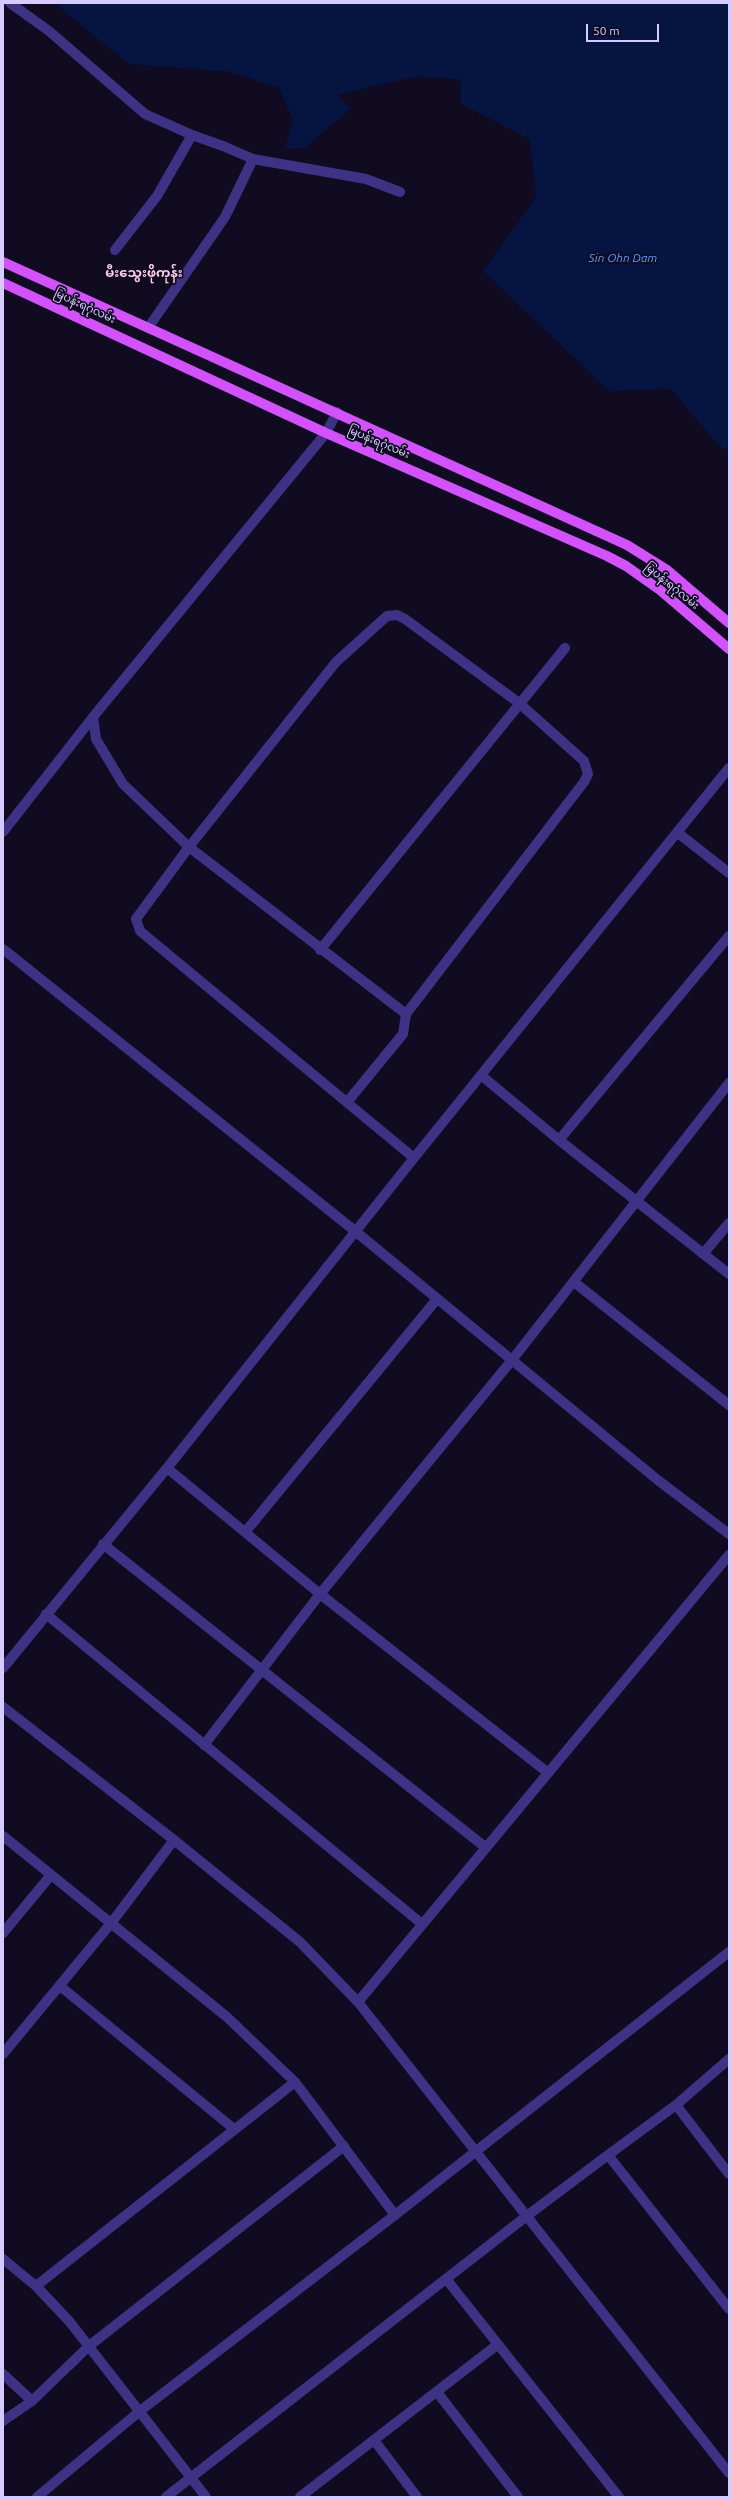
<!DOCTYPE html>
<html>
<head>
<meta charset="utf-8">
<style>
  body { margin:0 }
  #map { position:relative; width:732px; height:2500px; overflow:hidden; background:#110b21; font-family:Ubuntu,sans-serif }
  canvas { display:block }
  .frame { position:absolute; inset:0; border:4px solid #d6cbff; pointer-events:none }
  .scale { position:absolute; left:586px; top:24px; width:73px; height:18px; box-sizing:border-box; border:2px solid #d6cbff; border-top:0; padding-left:5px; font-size:12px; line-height:14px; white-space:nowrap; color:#d6cbff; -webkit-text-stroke:3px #110b21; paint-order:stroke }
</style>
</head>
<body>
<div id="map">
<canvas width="732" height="2500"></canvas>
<div class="frame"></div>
<div class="scale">50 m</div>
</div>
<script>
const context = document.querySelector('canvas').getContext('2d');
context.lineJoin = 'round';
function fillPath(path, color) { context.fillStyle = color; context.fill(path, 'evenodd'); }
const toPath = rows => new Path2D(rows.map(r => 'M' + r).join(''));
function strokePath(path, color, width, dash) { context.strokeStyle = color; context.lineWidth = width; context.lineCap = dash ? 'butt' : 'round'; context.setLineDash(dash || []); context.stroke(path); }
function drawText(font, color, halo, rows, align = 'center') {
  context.font = font + ' Ubuntu,"Noto Sans Myanmar",sans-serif'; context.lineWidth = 3.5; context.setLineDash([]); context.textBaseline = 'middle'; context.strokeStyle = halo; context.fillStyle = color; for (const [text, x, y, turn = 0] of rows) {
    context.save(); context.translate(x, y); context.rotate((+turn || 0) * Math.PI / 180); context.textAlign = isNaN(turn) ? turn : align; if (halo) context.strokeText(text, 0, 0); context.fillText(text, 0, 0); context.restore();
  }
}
fillPath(toPath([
  [54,3,729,3,729,451,719,446,671,389,609,391,483,271,536,197,530,139,461,104,460,79,413,77,338,95,351,109,303,149,285,148,293,120,279,88,230,72,129,64]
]), '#051440');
strokePath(toPath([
  [10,3,49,31,145,114,192,135,223,146,253,159,366,179,400,192],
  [115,250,157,196,192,135],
  [148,328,225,217,253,159],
  [93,717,96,739,123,784,189,847,406,1014,584,782,588,774,584,761,519,703,405,619,397,615,387,616,336,662,189,847,136,919,140,931,414,1158],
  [3,832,93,717,326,433,337,412],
  [678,833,729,873],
  [3,949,355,1231,659,1481,729,1534],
  [320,950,565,648],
  [482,1076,559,1140,729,1274],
  [348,1101,403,1034,406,1014],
  [559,1140,729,936],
  [703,1254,729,1223],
  [574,1282,729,1405],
  [167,1468,320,1594,547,1772],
  [246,1531,437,1299],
  [103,1544,485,1847],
  [46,1614,422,1924],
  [3,1668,167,1468,414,1158,729,768],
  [3,1707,174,1840,300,1942,358,2002,729,2473],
  [204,1745,320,1594,512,1360,729,1083],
  [3,1836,227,2017,295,2082,395,2215],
  [3,1933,51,1875],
  [60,1986,234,2129],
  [358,2002,729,1555],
  [3,2054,112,1922,174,1840],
  [676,2105,729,2174],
  [608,2155,676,2105,729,2059],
  [3,2259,36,2286,69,2321,206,2497],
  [447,2280,619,2497],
  [36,2286,295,2082],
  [3,2374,32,2401],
  [437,2392,518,2497],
  [3,2421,32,2401,89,2346,344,2146],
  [374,2440,417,2497],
  [37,2497,140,2411,395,2215,729,1952],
  [166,2497,528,2215,608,2155,729,2309],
  [300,2497,497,2345]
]), '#3e3284', 10);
strokePath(toPath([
  [3,262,627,545,667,570,729,623],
  [3,283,326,433,607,556,626,566,660,590,729,649]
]), '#d252ff', 10);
drawText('11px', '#d6cbff', '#110b21', [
  ["မြပန်းရဂုံလမ်း",85,306,25],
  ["မြပန်းရဂုံလမ်း",379,442,23],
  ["မြပန်းရဂုံလမ်း",672,586,39]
]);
drawText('italic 12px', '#599fff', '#110b21', [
  ["Sin Ohn Dam",623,258]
]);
drawText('bold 13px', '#ffcde7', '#110b21', [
  ["မီးသွေးဖိုကုန်း",144,273]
]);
</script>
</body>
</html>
